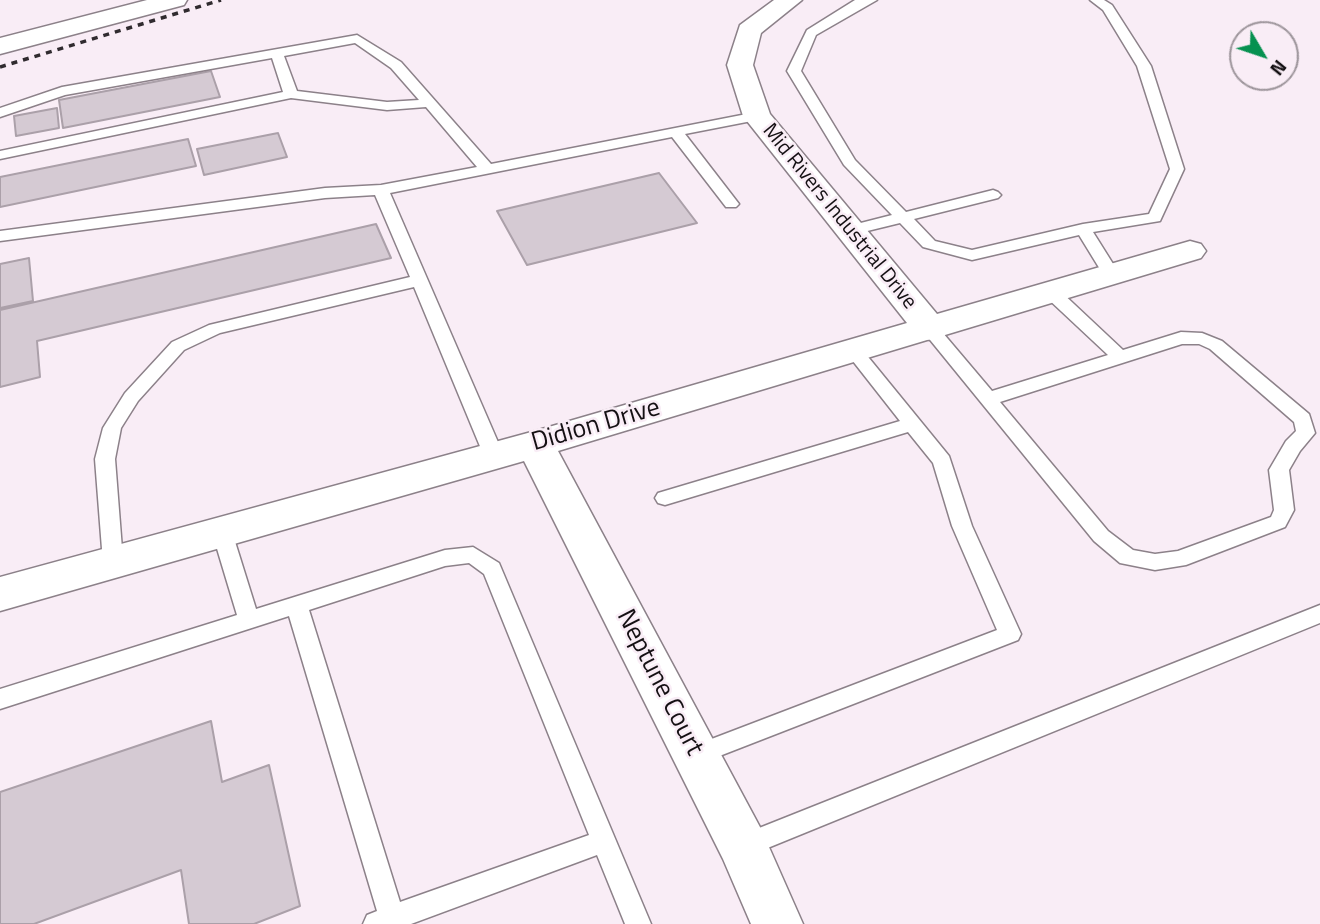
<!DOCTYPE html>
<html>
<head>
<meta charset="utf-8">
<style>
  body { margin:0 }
  #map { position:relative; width:1320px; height:924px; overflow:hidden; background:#f9edf6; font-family:"Titillium Web",sans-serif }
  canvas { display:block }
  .north { position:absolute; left:1229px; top:21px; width:70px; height:70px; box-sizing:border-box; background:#f9edf6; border:2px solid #9d959b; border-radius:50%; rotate:129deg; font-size:19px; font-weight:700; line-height:28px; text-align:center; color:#141013 }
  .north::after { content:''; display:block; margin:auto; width:24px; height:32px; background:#069150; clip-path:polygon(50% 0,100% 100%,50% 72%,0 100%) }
</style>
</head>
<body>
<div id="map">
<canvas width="1320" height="924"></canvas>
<div class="north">N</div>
</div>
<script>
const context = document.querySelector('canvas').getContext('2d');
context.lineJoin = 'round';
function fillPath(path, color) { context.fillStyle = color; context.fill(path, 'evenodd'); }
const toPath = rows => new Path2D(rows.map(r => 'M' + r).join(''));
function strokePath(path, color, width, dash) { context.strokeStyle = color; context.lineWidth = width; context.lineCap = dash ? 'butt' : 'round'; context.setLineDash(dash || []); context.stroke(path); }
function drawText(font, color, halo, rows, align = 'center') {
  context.font = font + ' "Titillium Web",sans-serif'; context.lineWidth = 5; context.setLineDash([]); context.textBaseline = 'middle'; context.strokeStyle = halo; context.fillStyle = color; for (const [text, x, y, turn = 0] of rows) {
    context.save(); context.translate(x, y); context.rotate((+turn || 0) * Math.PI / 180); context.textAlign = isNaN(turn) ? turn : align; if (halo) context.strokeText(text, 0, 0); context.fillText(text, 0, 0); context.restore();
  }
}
const building = toPath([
  [211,71,220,97,63,128,59,100,211,71],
  [57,108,59,128,16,136,14,116,57,108],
  [278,133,287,157,204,175,197,149,278,133],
  [188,139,196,166,0,207,0,177,188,139],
  [659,173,697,223,527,265,497,211,659,173],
  [376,224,391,258,37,341,40,377,0,387,0,310,376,224],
  [29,258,33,301,0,308,0,264,29,258],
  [211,721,222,782,269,765,300,906,254,924,189,924,181,870,34,924,0,924,0,792,211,721]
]);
fillPath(building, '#d5cad3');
strokePath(building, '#aba0a9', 2);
const service = toPath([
  [855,0,877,0,816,35,801,71,855,160,906,212,993,190,998,192,1001,195,998,198,914,219,935,241,972,250,1083,224,1149,214,1170,169,1137,66,1103,10,1090,0,1104,0,1112,5,1151,66,1184,169,1160,221,1093,232,1120,275,1118,279,1106,279,1079,235,972,260,923,247,900,223,851,235,845,233,843,230,845,227,892,215,844,165,787,71,807,30,855,0],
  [357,35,401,62,491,164,757,112,762,113,762,119,685,134,739,204,736,207,726,207,672,137,390,193,504,456,501,461,494,463,487,461,484,456,414,287,220,333,184,350,138,401,121,428,115,459,123,562,120,568,113,570,106,568,103,562,95,459,103,428,125,393,172,342,209,325,410,277,375,195,325,198,0,241,0,231,325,188,381,185,477,167,426,107,387,110,291,98,0,159,0,151,283,92,272,58,65,95,0,117,0,108,62,87,357,35],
  [355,43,391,68,419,100,387,102,297,91,284,56,355,43],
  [1052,288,1058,289,1123,350,1181,332,1202,333,1222,341,1309,414,1315,433,1300,451,1289,470,1294,510,1285,527,1186,565,1155,570,1120,563,1094,541,922,330,925,326,937,326,992,391,1108,355,1046,297,1044,293,1046,289,1052,288],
  [1182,344,1199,344,1210,349,1294,422,1296,431,1286,441,1269,470,1274,510,1271,517,1178,551,1155,554,1133,550,1108,531,1000,402,1182,344],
  [854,345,860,347,949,456,972,526,1021,634,1018,640,704,762,696,766,688,762,684,755,688,748,997,630,952,526,933,463,908,432,665,505,658,503,655,498,658,493,900,421,845,351,854,345],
  [222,524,229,527,232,532,256,609,445,550,473,547,499,563,651,924,625,924,597,855,411,924,363,924,367,915,377,911,289,616,0,709,0,689,237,615,212,532,215,527,222,524],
  [469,563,484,574,589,835,400,902,309,610,445,566,469,563],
  [1320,605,1320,623,743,858,734,854,730,846,734,838,1320,605]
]);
const minor = toPath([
  [147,0,187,0,184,5,0,54,0,38,147,0],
  [774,0,802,0,761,33,753,65,770,114,937,314,1190,241,1201,244,1206,251,1201,258,945,335,943,338,927,340,558,451,761,829,803,924,751,924,723,859,524,461,0,611,0,577,535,431,907,323,743,116,727,65,740,25,774,0]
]);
strokePath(service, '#8c8189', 3);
strokePath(minor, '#8c8189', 3);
fillPath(service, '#fff');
fillPath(minor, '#fff');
strokePath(toPath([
  [0,67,221,0]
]), '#302b2f', 3.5, [6, 6]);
drawText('21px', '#141013', '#f9edf6', [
  ["Mid Rivers Industrial Drive",839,217,51]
]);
drawText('26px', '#141013', '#f9edf6', [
  ["Didion Drive",596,426,-16],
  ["Neptune Court",659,683,63]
]);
</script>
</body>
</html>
